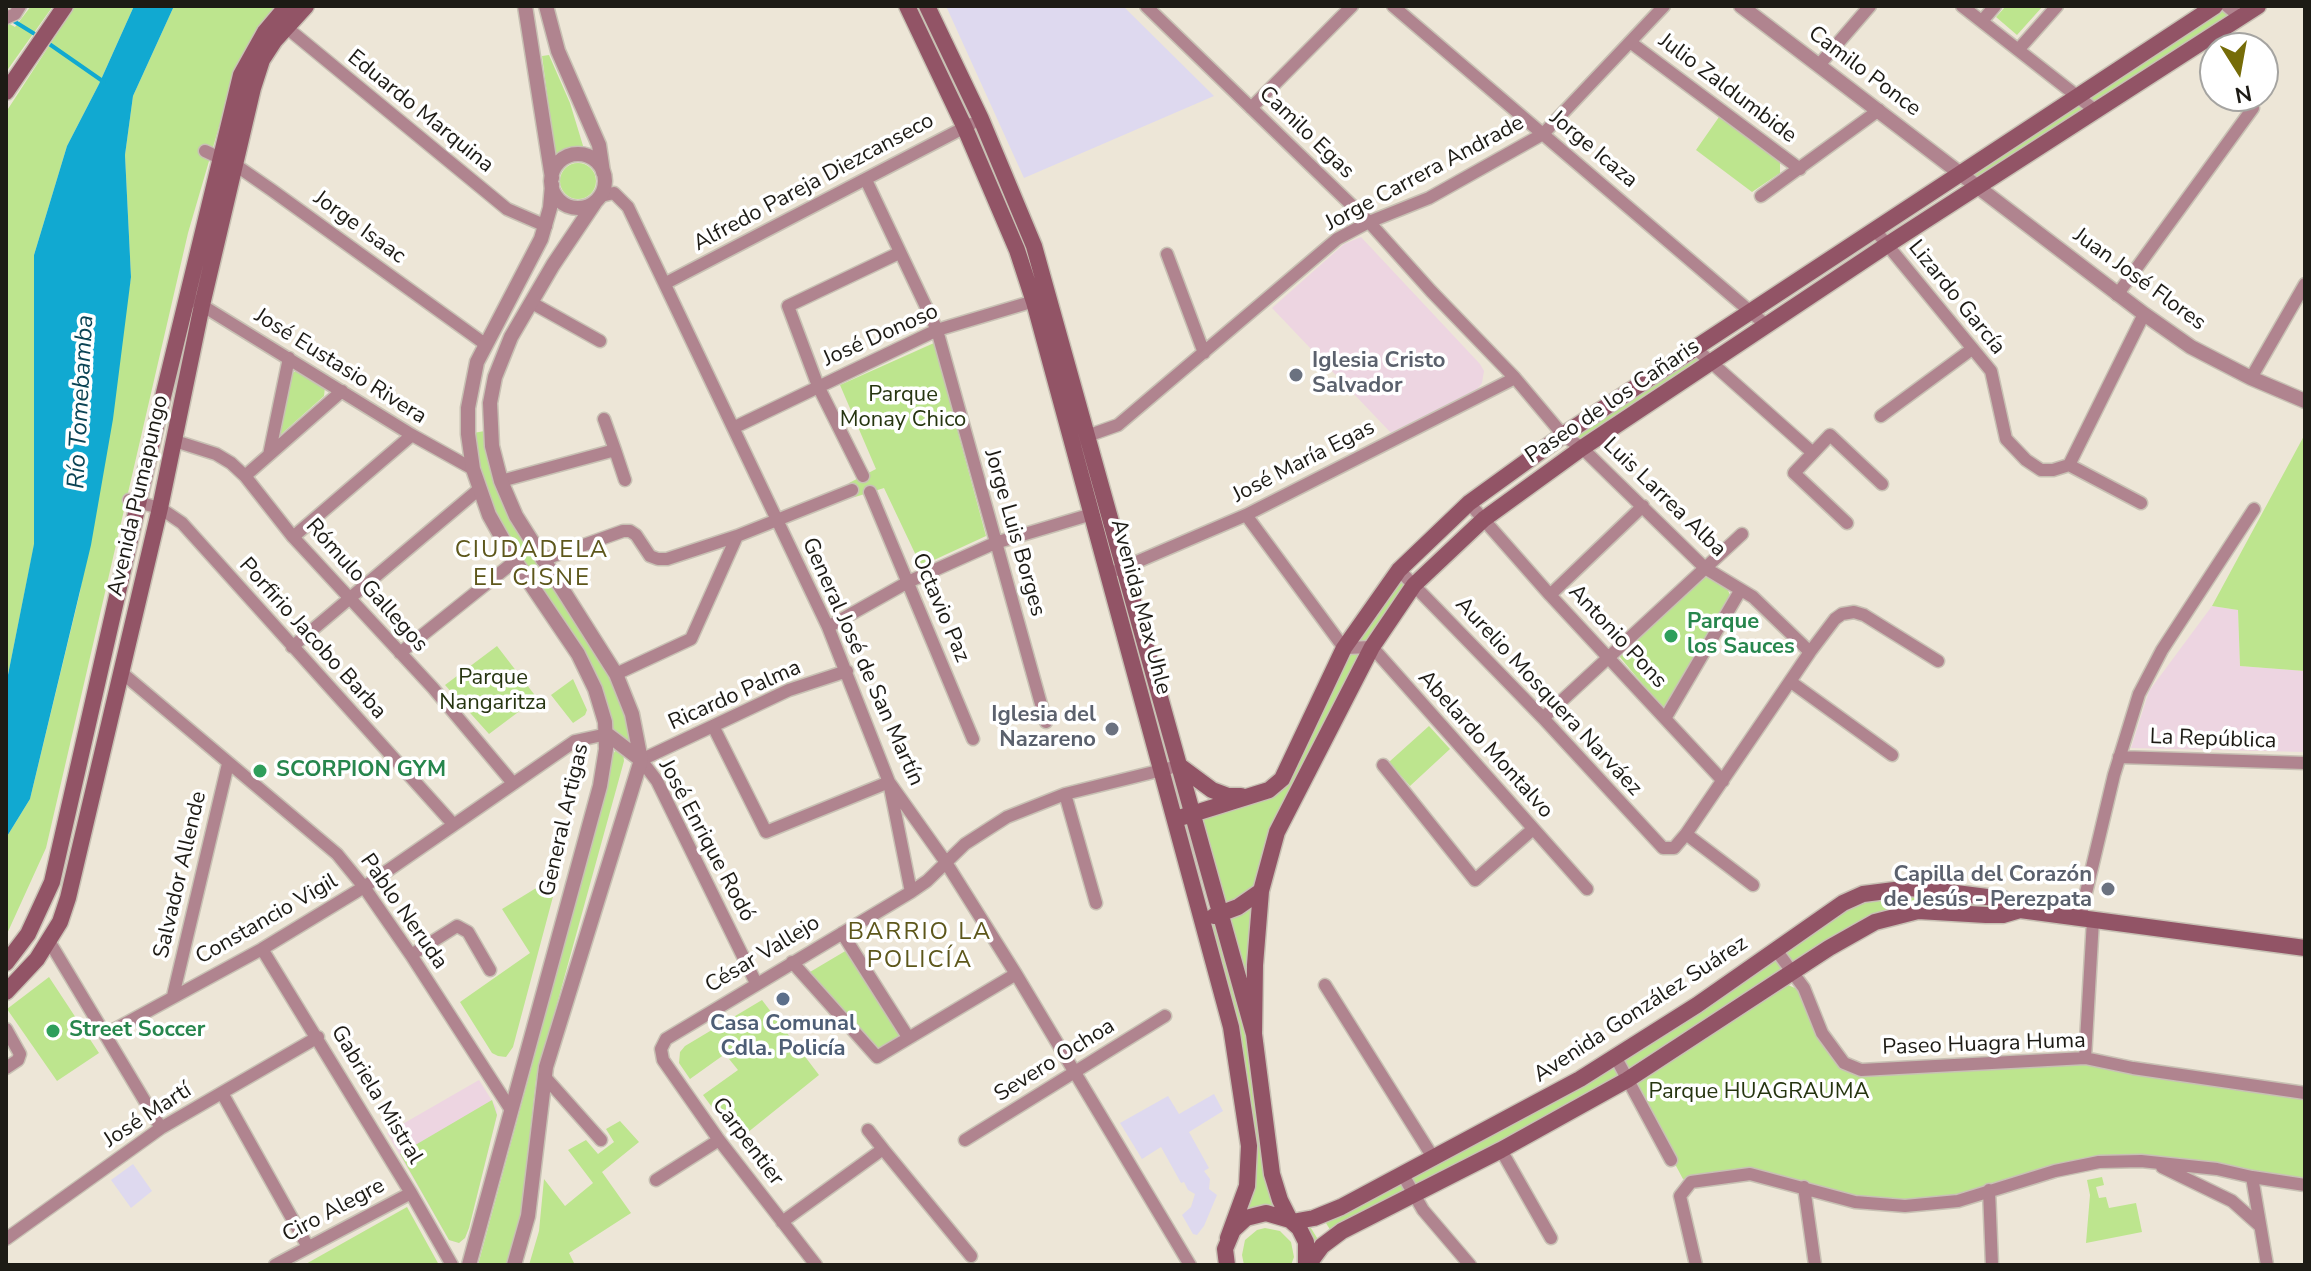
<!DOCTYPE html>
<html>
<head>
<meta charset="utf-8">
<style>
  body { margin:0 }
  #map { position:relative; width:2311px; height:1271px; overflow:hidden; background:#ede6d7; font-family:"Nunito Sans",sans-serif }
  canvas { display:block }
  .frame { position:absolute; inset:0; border:8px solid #1d1b15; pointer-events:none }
  .north { position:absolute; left:2199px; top:32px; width:80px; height:80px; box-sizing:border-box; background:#fff; border:2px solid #a5a4a1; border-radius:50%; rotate:169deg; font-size:22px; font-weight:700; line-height:32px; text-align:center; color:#1d1b15 }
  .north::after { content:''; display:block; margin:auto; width:28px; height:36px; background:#766c08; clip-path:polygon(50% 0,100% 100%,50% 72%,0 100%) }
</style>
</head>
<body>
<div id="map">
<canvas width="2311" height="1271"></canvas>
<div class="frame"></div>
<div class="north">N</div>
</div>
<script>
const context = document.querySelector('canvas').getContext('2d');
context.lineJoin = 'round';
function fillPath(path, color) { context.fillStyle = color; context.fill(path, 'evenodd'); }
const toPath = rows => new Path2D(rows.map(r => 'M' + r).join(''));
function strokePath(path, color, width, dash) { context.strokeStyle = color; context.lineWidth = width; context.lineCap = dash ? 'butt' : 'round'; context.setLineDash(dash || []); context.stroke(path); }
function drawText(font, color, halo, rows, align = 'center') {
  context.font = font + ' "Nunito Sans",sans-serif'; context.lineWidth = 7; context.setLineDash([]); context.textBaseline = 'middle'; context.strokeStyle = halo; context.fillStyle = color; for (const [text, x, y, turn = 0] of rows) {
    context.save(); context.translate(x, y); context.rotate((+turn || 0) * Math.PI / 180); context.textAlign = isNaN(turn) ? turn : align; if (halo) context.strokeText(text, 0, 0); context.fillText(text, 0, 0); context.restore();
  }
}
fillPath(toPath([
  [946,6,1123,6,1214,96,1024,178],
  [1214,1094,1223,1111,1189,1132,1209,1168,1204,1171,1210,1179,1209,1189,1217,1195,1204,1226,1197,1235,1193,1234,1182,1215,1191,1207,1195,1194,1188,1190,1184,1182,1181,1183,1161,1147,1142,1159,1120,1123,1168,1096,1179,1114],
  [133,1164,152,1191,131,1208,111,1180]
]), '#ded9ef');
fillPath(toPath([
  [1361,237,1480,364,1484,371,1482,383,1476,391,1391,433,1272,308,1344,244],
  [2212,606,2238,610,2240,666,2305,671,2305,752,2131,748,2149,691],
  [479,1080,496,1107,497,1115,469,1228,465,1238,459,1243,449,1240,387,1133]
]), '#edd5e1');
fillPath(toPath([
  [31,6,53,6,6,72,6,22,15,27],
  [75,6,134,6,99,84,67,146,34,255,34,545,6,685,6,112],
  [174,6,277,6,235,72,188,233,46,848,6,936,6,838,30,799,80,592,131,277,125,155,133,96],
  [2006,6,2043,6,2017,35,1996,17],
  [2219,6,2237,18,2096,107,2082,96],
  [549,55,570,103,584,149,555,154,542,56],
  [2078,100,2092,110,1977,184,1963,174],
  [1719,117,1780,162,1780,173,1752,192,1696,150],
  '560 181a18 18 0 1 1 36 0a18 18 0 1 1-36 0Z',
  [934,343,986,536,921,566,884,488,855,497,849,483,876,469,840,385],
  [1695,351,1707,362,1582,445,1568,436],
  [301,371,325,387,324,396,278,437,289,376,294,372],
  [490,430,501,481,616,674,641,760,607,734,601,705,499,534,468,434],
  [2305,434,2305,671,2240,666,2238,610,2212,606],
  [1399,570,1414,585,1372,647,1256,888,1222,910,1197,816,1269,794,1348,649],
  [1706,577,1726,585,1731,598,1666,712,1619,656,1699,581],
  [497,646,537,698,489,734,445,685],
  [573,679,587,710,585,715,573,723,551,695],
  [1429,726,1450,749,1410,786,1389,762],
  [618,748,623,752,624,761,536,1080,520,1221,507,1265,478,1265,607,787,612,755],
  [559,874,513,1047,506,1057,498,1056,492,1053,460,1002,530,953,502,909],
  [1863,894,1987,897,1986,915,1896,915,1666,1056,1334,1236,1321,1215,1555,1093],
  [1254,906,1250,1007,1229,919],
  [1221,914,1283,1207,1306,1220,1322,1246,1316,1252,1293,1222,1246,1218,1249,1146,1202,920],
  [847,950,903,1037,877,1051,810,972],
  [49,977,99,1053,57,1081,7,1009],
  [1786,984,1797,989,1818,1036,1841,1067,2085,1063,2305,1098,2305,1182,2140,1158,1957,1198,1904,1204,1855,1200,1807,1185,1712,1177,1683,1179,1632,1084],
  [762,1000,819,1075,737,1141,703,1095,738,1070,725,1054,690,1079,679,1063,680,1052,685,1046],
  [492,1100,497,1115,469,1228,465,1238,459,1243,449,1240,400,1154],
  [620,1121,639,1142,602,1172,631,1213,569,1253,575,1265,529,1265,539,1231,544,1179,565,1206,593,1183,568,1150,586,1140,598,1154,614,1142,606,1129],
  [2102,1177,2104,1185,2096,1187,2099,1198,2106,1197,2109,1208,2136,1203,2142,1232,2086,1243,2090,1195,2087,1180],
  [407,1207,439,1265,304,1265],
  [1265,1228,1280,1231,1291,1242,1294,1257,1291,1265,1244,1265,1242,1255,1245,1240,1257,1230]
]), '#bde58e');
fillPath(toPath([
  [134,6,174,6,133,96,125,155,131,277,113,419,91,545,30,799,6,838,6,685,34,544,34,255,67,146,99,84]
]), '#11a9d1');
strokePath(toPath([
  [12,20,38,36],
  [45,41,104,82]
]), '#11a9d1', 4);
const minor = toPath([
  [1146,6,1369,222,1431,291,1515,378,1563,435,1582,448,1705,568,1753,597,1810,652],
  [1393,6,1766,325],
  [1962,6,2096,111],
  [2227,6,2241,18],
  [6,18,15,14,20,6],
  [1982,21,1995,6],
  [281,23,507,209,546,226],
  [1630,42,1800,169],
  [2018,50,2057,6],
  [1819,65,1870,6],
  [1251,108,1352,6],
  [205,151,237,166,273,191,485,344],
  [866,180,937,330,1046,722],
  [601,196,614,193,628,207,828,627,889,782,945,861,1016,974,1190,1265],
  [1761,196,1879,110],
  [1875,230,1991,371,2006,439,2026,460,2041,470,2053,470,2069,465,2144,314],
  [1167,254,1204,353],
  [666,283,971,124],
  [2117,295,2253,108],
  [195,301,412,435,473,469],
  [532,303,600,341],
  [1695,348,1813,453],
  [2251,378,2305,284],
  [1881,416,1972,349],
  [735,427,937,330,1041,299],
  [175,441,216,454,231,463,245,476,293,537,433,688,512,782],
  [1073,441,1118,425,1337,239,1369,222,1429,198,1543,134,1664,6],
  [615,450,625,480],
  [269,455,289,358],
  [2069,465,2141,503],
  [245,476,342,391],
  [863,476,818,386,788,306,899,253],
  [501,481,615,450,604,419],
  [870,492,973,739],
  [129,500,160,508,182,523,453,824],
  [1469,503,1550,595,1723,781],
  [1246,515,1344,648,1372,647,1587,889],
  [1847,523,1794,473,1830,435,1882,484],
  [293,537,412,435],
  [542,560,623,531,630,531,636,535,650,556,658,559,667,559,737,536],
  [1118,570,1246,515,1515,378],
  [1399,570,1543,718,1663,848,1674,848,1686,834,1810,652,1835,619,1842,614,1854,612,1864,615,1938,661],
  [1550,595,1643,506],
  [828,627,908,582,995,543,1092,514],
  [292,647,478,490],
  [400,653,515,561],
  [121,672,337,854,364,887,411,955,511,1110],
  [616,674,691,639,737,536,852,490],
  [1791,682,1892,755],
  [1666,717,1740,591],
  [1543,718,1742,534],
  [714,728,766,832,889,782,911,892],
  [2119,757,2305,763],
  [1383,765,1475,880,1533,829],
  [1065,794,1096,903],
  [1686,834,1753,885],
  [2080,918,2114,775,2139,694,2162,650,2254,509],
  [842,933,908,1037],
  [49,941,161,1128],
  [262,949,411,1193,452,1265],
  [1776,950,1804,988,1822,1033,1844,1063,1861,1070,2085,1058,2133,1068,2305,1093],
  [411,955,457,926,468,932,490,970],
  [792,962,877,1057,1016,974],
  [756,983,657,781,641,760,789,690,847,671],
  [1325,985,1434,1159],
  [173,996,228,764],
  [6,1029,20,1054,18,1060,6,1068],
  [106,1034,262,949,364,887,575,741,607,734],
  [1616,1058,1671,1160],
  [2085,1058,2093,920],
  [544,1076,601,1140],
  [222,1093,308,1247],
  [868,1130,883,1149],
  [965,1140,1165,1016],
  [1501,1150,1551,1238],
  [2162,1167,2232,1201,2260,1226],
  [1403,1175,1423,1210,1470,1265],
  [2252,1177,2267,1265],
  [656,1180,719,1140],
  [1804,1187,1815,1265],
  [1989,1190,1992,1265],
  [782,1222,883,1149,971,1256],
  [6,1239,161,1128,318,1037],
  [275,1265,411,1193],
  [816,1265,719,1140,663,1060,661,1049,666,1039,911,892,927,881,965,844,1007,817,1065,794,1170,768],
  [1696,1265,1680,1196,1691,1182,1750,1174,1855,1202,1905,1206,1958,1201,2055,1171,2099,1162,2141,1161,2217,1169,2252,1177,2305,1185]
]);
const tertiary = toPath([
  [525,6,552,178],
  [546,6,558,51,599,145,603,172],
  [1741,6,2144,314,2191,347,2251,378,2305,401],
  '551 181a27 27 0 1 1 54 0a27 27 0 1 1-54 0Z',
  [607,734,641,760],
  [469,1265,600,786,606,749,605,722,595,689,578,654,515,561,489,515,473,469,468,434,468,408,477,362,541,239,550,208,552,185],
  [514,1265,528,1216,546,1067,641,760,632,714,616,674,516,516,501,481,492,446,490,403,495,377,511,337,553,265,596,201]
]);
const secondary = toPath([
  [907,6,964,126,1017,250,1034,302,1231,1027,1249,1146,1247,1186,1228,1238],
  [927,6,981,119,1034,246,1254,1034,1272,1174,1280,1200,1290,1220],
  [6,92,65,6],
  [1181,767,1212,790,1228,796,1241,796],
  [1176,819,1269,790,1282,779,1344,648,1399,570,1469,503,1563,435,2215,6],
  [1214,916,1238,907,1261,891],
  [6,963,28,934,52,882,154,434,241,75,265,32,287,6],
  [6,992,37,959,60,922,68,898,160,508,202,305,253,88,262,60,275,40,306,6],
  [1254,1034,1255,965,1261,891,1277,832,1372,647,1414,585,1484,519,1582,448,1887,245,2258,6],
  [1292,1222,1314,1218,1341,1207,1580,1079,1697,1005,1843,903,1863,894,1910,888,1940,891,2003,899,2020,910],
  [1227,1265,1225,1249,1233,1230,1246,1218,1266,1213,1290,1220,1299,1228,1306,1242,1306,1265],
  [1308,1265,1322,1246,1342,1231,1501,1150,1627,1080,1829,948,1875,922,1918,911,1986,915,2003,915,2020,910,2305,948]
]);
strokePath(minor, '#c8c1b4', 15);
strokePath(tertiary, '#c8c1b4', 17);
strokePath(secondary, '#c8c1b4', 19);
strokePath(minor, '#b0848f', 12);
strokePath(tertiary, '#b0848f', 14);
strokePath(secondary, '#925466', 16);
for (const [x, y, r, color] of [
  [1296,375,8,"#6b7280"],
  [1671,636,8,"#2e9e5b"],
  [1112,729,8,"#6b7280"],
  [260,771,8,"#2e9e5b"],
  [2108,889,8,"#6b7280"],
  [783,999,8,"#5c6f8a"],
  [53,1031,8,"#2e9e5b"]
]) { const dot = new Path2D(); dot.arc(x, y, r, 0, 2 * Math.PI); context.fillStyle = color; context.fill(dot); strokePath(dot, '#fff', 3); }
drawText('22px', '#1d1b15', '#fff', [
  ["Camilo Ponce",1864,72,37],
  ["Julio Zaldumbide",1727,89,37],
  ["Eduardo Marquina",420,112,39],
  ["Camilo Egas",1306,133,44],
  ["Jorge Icaza",1593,150,40],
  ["Jorge Carrera Andrade",1425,174,-28],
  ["Alfredo Pareja Diezcanseco",814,183,-28],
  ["Jorge Isaac",359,228,36],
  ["Juan José Flores",2139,280,36],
  ["Lizardo García",1956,298,51],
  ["José Donoso",881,336,-24],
  ["José Eustasio Rivera",340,367,32],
  ["Paseo de los Cañaris",1613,402,-34],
  ["José María Egas",1304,462,-27],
  ["Avenida Pumapungo",139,496,-77],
  ["Luis Larrea Alba",1664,498,44],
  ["Jorge Luis Borges",1014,533,74],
  ["Rómulo Gallegos",366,586,48],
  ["Avenida Max Uhle",1140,607,75],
  ["Octavio Paz",940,608,67],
  ["Antonio Pons",1617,637,47],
  ["Porfirio Jacobo Barba",312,639,48],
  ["General José de San Martín",862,662,66],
  ["Ricardo Palma",735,696,-24],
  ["Aurelio Mosquera Narváez",1548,697,47],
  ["La República",2213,740,2],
  ["Abelardo Montalvo",1485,745,48],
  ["General Artigas",565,820,-77],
  ["José Enrique Rodó",706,841,62],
  ["Salvador Allende",181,875,-77],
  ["Pablo Neruda",403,912,55],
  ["Constancio Vigil",267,920,-30],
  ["César Vallejo",763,955,-31],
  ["Avenida González Suárez",1641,1010,-33],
  ["Paseo Huagra Huma",1984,1045,-2],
  ["Severo Ochoa",1055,1061,-32],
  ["Gabriela Mistral",376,1095,59],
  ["José Martí",148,1116,-33],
  ["Carpentier",747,1142,53],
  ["Ciro Alegre",334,1211,-28]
]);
drawText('bold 22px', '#5b616d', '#fff', [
  ["Iglesia Cristo",1312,362,"left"],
  ["Salvador",1312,387,"left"],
  ["Iglesia del",1096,716],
  ["Nazareno",1096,741],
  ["Capilla del Corazón",2092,876],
  ["de Jesús - Perezpata",2092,901]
], 'right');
drawText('22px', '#263510', '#fff', [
  ["Parque",903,396],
  ["Monay Chico",903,421],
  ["Parque",493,679],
  ["Nangaritza",493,704],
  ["Parque HUAGRAUMA",1759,1093]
]);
drawText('bold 22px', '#27864d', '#fff', [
  ["Parque",1687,623],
  ["los Sauces",1687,648],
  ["SCORPION GYM",276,771],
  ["Street Soccer",69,1031]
], 'left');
drawText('bold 22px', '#4e5e75', '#fff', [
  ["Casa Comunal",783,1025],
  ["Cdla. Policía",783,1050]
]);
drawText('italic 24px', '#0b4455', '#fff', [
  ["Río Tomebamba",82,402,-87]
]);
context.letterSpacing = '2px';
drawText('24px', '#5d571b', '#fff', [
  ["CIUDADELA",532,551],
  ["EL CISNE",532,579],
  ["BARRIO LA",920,933],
  ["POLICÍA",920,961]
]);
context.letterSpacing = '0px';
</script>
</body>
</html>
